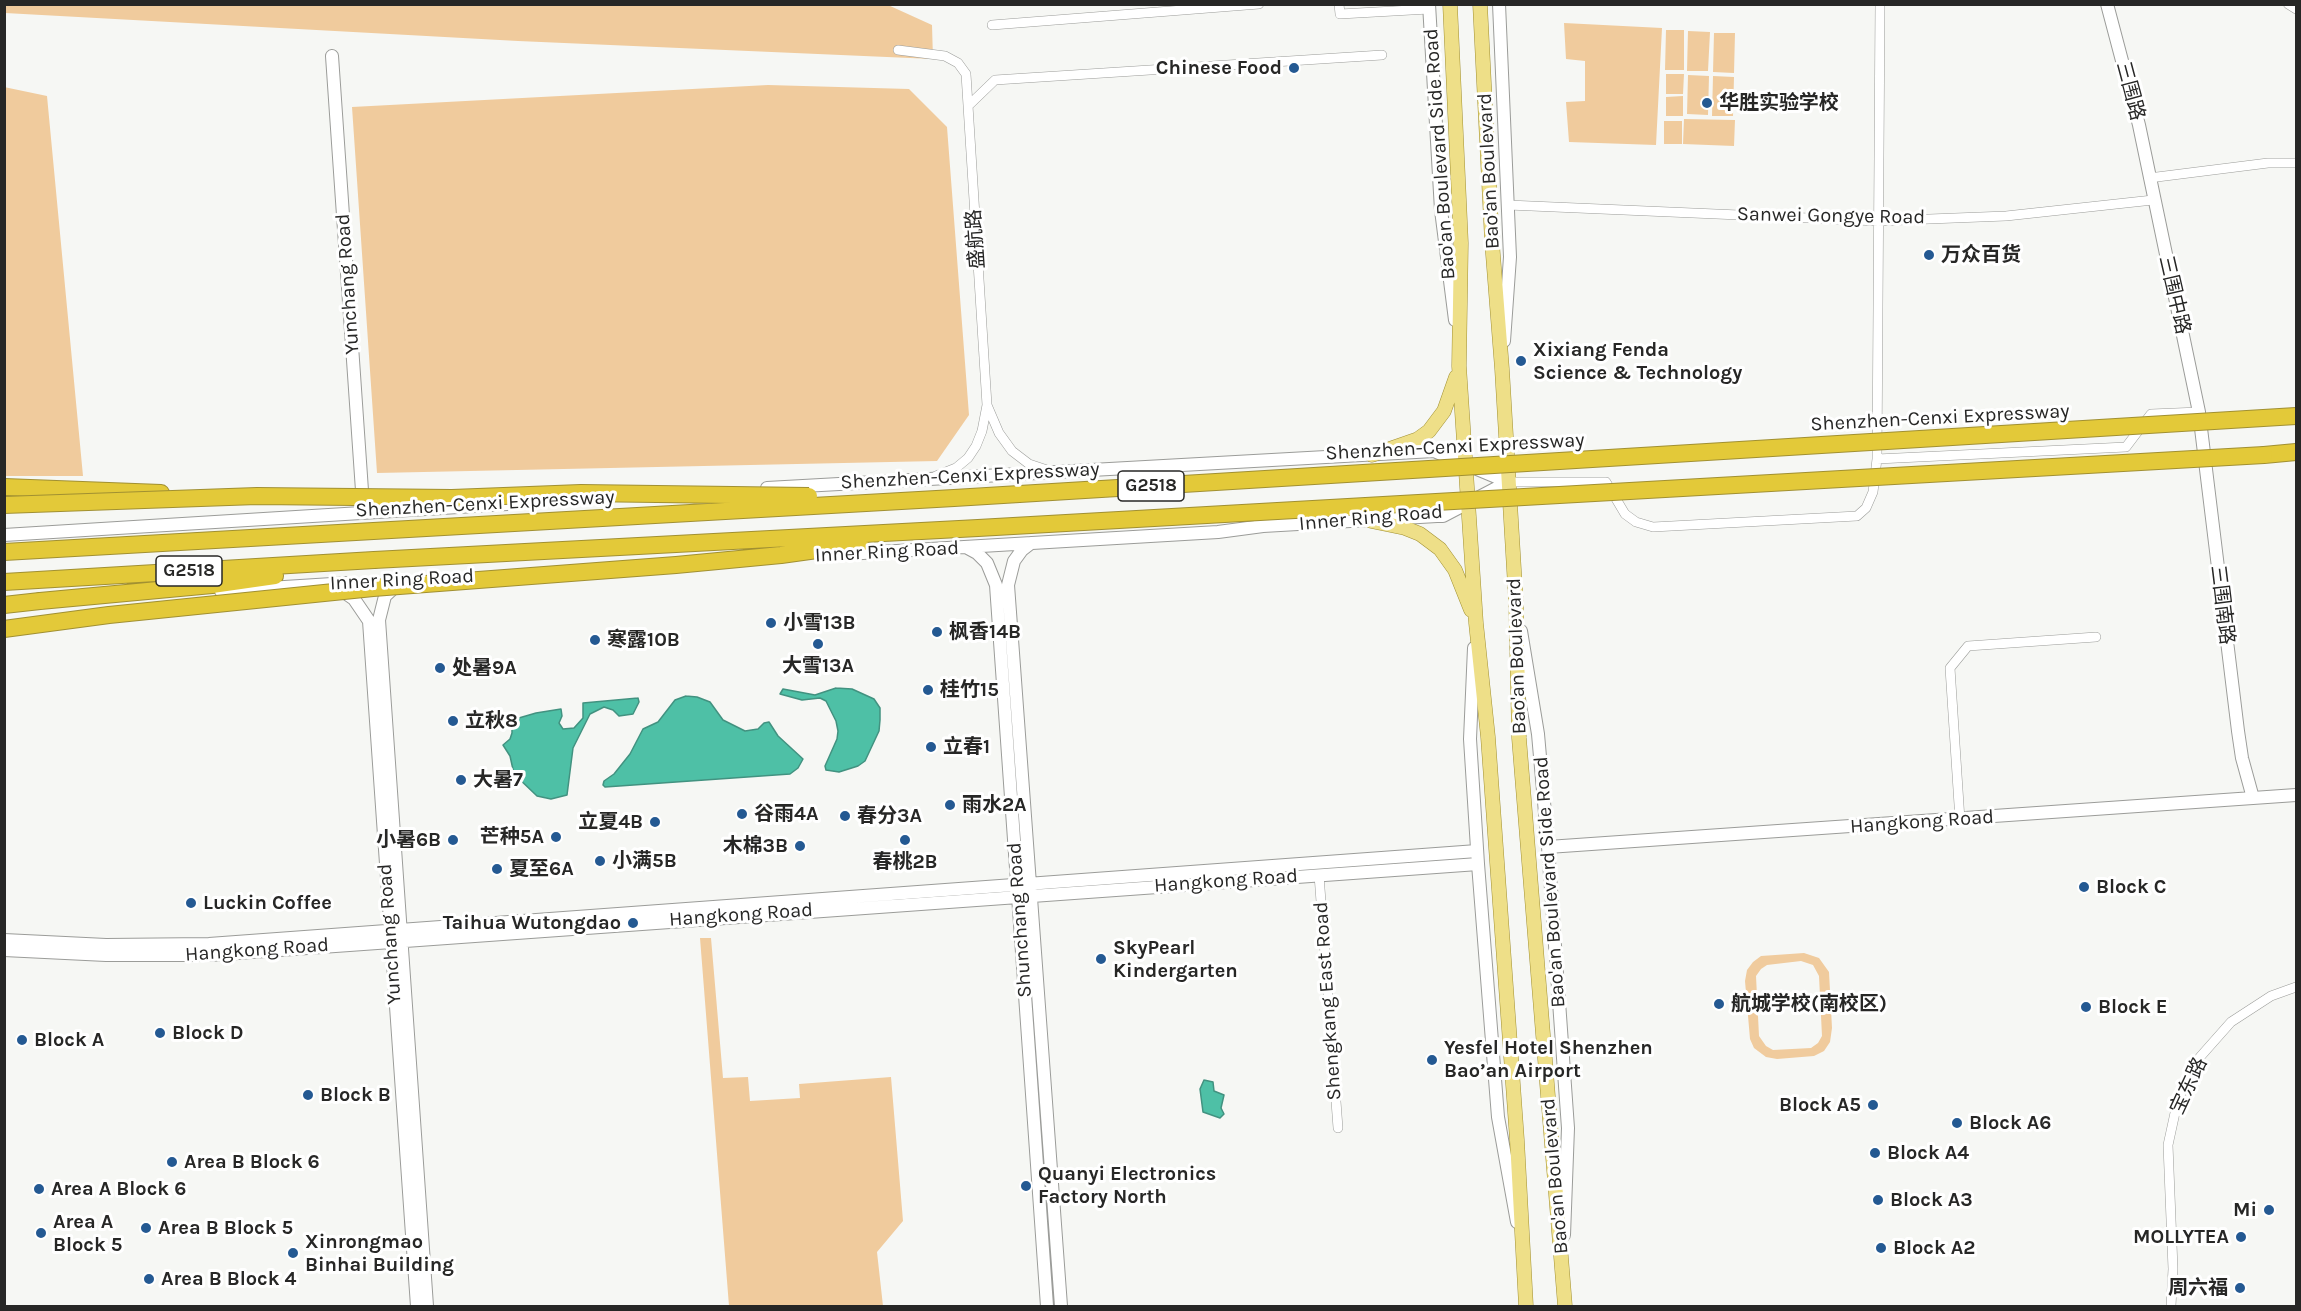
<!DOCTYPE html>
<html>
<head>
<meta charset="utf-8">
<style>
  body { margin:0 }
  #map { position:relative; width:2301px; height:1311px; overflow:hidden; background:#f6f7f4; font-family:Karla,sans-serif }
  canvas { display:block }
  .frame { position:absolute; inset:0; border:6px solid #272726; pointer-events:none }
</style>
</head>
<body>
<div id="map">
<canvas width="2301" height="1311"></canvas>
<div class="frame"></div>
</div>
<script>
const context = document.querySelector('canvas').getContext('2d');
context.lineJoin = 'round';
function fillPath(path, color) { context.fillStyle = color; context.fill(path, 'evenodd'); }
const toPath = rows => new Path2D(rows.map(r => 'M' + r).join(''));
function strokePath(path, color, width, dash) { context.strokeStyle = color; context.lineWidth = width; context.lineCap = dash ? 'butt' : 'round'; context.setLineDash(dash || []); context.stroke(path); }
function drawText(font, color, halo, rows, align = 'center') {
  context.font = font + ' Karla,"Noto Sans SC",sans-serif'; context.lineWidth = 6; context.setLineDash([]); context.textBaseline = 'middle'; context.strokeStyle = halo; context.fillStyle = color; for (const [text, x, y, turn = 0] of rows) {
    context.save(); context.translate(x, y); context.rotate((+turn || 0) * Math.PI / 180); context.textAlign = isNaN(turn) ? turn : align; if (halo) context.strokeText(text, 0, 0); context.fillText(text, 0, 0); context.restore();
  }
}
fillPath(toPath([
  [4,5,888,5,932,25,933,59,518,41,5,13],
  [1564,23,1662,28,1656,145,1569,142,1566,102,1585,101,1585,61,1566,59],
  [1666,30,1684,30,1684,70,1665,70],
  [1688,31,1710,32,1708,71,1687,71],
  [1714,33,1735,33,1734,73,1713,72],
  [1666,74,1684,74,1683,94,1666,94],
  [1688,75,1709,76,1708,115,1687,114],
  [1713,76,1734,77,1733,116,1712,116],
  [768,85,909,89,947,127,969,415,937,461,377,473,352,107],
  [4,87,47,96,83,476,5,476],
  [1683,96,1683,116,1666,116,1666,97],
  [1684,119,1735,120,1734,146,1683,144],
  [1664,121,1682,121,1682,144,1664,144],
  [700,938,711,938,723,1078,748,1077,750,1101,800,1098,799,1084,891,1077,903,1221,877,1252,883,1306,729,1306],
  [1804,953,1819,958,1829,972,1832,1028,1830,1042,1824,1051,1814,1056,1777,1059,1766,1057,1754,1048,1750,1039,1745,981,1747,970,1753,962,1761,956],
  [1801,961,1813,965,1819,976,1822,1036,1818,1043,1811,1048,1773,1050,1766,1046,1759,1036,1756,976,1761,969,1767,965]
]), '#f0cb9d');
const water = toPath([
  [836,688,852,689,874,699,880,708,880,720,879,731,865,761,858,766,839,772,826,770,825,766,837,739,838,731,836,721,826,701,820,698,802,700,780,694,783,689,815,695,836,688],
  [686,696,697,697,710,702,723,720,745,731,758,729,764,723,769,722,778,736,803,759,798,768,790,774,605,787,603,785,604,781,614,774,630,754,643,729,658,722,675,700,686,696],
  [638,698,639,702,633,714,619,716,613,710,604,707,590,714,573,748,567,795,551,799,537,796,514,774,510,756,503,745,510,739,512,733,512,720,536,713,561,709,562,716,559,723,563,729,574,728,583,718,583,703,638,698],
  [1204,1080,1213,1082,1214,1091,1224,1095,1221,1108,1224,1114,1220,1118,1203,1112,1200,1089,1204,1080]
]);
fillPath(water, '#4ec0a6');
strokePath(water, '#429280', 1.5);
const street = toPath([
  [1339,4,1340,14,1429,9],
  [2288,4,2296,9],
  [992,25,1259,4],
  [898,50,945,56,958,63,966,74,987,405,982,431,976,446,968,458,956,468,936,476],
  [968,106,995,80,1382,55],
  [2149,178,2268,163,2296,163],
  [1508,205,1878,221,2006,216,2153,200],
  [987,405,999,433,1012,451,1029,464,1047,470],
  [1877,459,2126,447,2151,414,2199,412],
  [1508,482,1606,482,1625,514,1636,522,1653,527,1857,516,1866,508,1873,492,1877,459,1880,4],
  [1960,820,1950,668,1968,646,2096,637],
  [1319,875,1338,1128],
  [2171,1306,2173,1269,2168,1145,2178,1099,2200,1057,2231,1022,2271,996,2296,987]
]);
const secondary = toPath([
  [1429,4,1441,210,1455,320],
  [1499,4,1510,257,1504,341],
  [2107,4,2139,125,2199,412,2238,731,2242,758,2253,798],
  [332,56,363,505],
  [767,488,1434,451,1508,482],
  [4,535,507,504],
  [1031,543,1022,550,1014,561,1008,585,1061,1306],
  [966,547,977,553,987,563,996,585,1047,1306],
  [829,555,1218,532,1263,526,1437,516,1443,516,1508,482],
  [398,584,385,596,379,620,427,1306],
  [341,590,354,599,369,621,417,1306],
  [221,591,348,583],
  [1521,631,1538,734,1548,847,1568,1128,1564,1235],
  [1474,648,1470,739,1478,864,1498,1117,1517,1222],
  [1548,847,2296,795],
  [4,940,106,945,209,944,1477,851],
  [4,950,106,955,210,955,1478,864]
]);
const primary = toPath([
  [1450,4,1461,243,1459,366,1476,623,1488,737,1517,1140,1526,1306],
  [1480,4,1492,242,1502,369,1516,603,1519,738,1565,1306],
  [1372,455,1418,439,1429,431,1444,411,1456,377],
  [1371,521,1405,528,1420,534,1440,549,1455,570,1471,610]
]);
const highway = toPath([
  [2264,455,2296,452],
  [4,487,161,493],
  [4,582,374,560],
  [40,601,212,585,275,576]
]);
strokePath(street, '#9b9c99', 10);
strokePath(secondary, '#9b9c99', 14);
strokePath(primary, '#a19032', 15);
strokePath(highway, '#a19032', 18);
strokePath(street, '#fff', 9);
strokePath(secondary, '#fff', 12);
strokePath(primary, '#eedf88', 14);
strokePath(highway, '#e3c939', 16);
const highwayBridge = toPath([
  [4,505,257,496,452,498,581,493,809,496],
  [4,552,954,498,2296,416],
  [374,560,978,528,2264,455],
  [4,605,40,601],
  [4,629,109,615,373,588,676,565,781,555,860,544]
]);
strokePath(highwayBridge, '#a19032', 18, []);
strokePath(highwayBridge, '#e3c939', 16);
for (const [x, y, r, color] of [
  [1294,68,6,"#245992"],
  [1707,103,6,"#245992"],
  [1929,255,6,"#245992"],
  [1521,361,6,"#245992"],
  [771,623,6,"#245992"],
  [937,632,6,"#245992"],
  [595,640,6,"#245992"],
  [818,644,6,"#245992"],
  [440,668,6,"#245992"],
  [928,690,6,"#245992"],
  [453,721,6,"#245992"],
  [931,747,6,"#245992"],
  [461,780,6,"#245992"],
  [950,805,6,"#245992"],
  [742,814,6,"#245992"],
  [845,816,6,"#245992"],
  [655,822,6,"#245992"],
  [556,837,6,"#245992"],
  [453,840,6,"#245992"],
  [905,840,6,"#245992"],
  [800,846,6,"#245992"],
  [600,861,6,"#245992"],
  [497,869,6,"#245992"],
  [2084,887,6,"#245992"],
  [191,903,6,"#245992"],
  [633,923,6,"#245992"],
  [1101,959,6,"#245992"],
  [1719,1004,6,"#245992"],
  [2086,1007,6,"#245992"],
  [160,1033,6,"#245992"],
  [22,1040,6,"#245992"],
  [1432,1060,6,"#245992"],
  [308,1095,6,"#245992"],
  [1873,1105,6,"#245992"],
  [1957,1123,6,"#245992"],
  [1875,1153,6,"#245992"],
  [172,1162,6,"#245992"],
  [1026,1186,6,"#245992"],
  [39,1189,6,"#245992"],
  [1878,1200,6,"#245992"],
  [2269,1210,6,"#245992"],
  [146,1228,6,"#245992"],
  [41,1233,6,"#245992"],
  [2241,1237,6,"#245992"],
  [1881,1248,6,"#245992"],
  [293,1253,6,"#245992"],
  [149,1279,6,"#245992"],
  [2240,1288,6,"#245992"]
]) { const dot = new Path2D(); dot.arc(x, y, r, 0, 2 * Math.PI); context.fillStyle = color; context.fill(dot); strokePath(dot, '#fff', 2); }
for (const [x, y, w] of [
  [1151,486,66],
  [189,571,66]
]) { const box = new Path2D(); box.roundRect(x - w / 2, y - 15, w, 30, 4.5); context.fillStyle = '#fff'; context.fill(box); strokePath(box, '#272726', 1.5); }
drawText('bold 18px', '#272726', null, [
  ["G2518",1151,486],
  ["G2518",189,571]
]);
drawText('bold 20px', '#272726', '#fff', [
  ["Chinese Food",1282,68,"right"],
  ["华胜实验学校",1719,103],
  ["万众百货",1941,255],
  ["Xixiang Fenda",1533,350],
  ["Science & Technology",1533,373],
  ["小雪13B",783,623],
  ["枫香14B",949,632],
  ["寒露10B",607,640],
  ["大雪13A",818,666,"center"],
  ["处暑9A",452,668],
  ["桂竹15",940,690],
  ["立秋8",465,721],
  ["立春1",943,747],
  ["大暑7",473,780],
  ["雨水2A",962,805],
  ["谷雨4A",754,814],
  ["春分3A",857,816],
  ["立夏4B",643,822,"right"],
  ["芒种5A",544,837,"right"],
  ["小暑6B",441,840,"right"],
  ["木棉3B",788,846,"right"],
  ["小满5B",612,861],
  ["春桃2B",905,862,"center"],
  ["夏至6A",509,869],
  ["Block C",2096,887],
  ["Luckin Coffee",203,903],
  ["Taihua Wutongdao",621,923,"right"],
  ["SkyPearl",1113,948],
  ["Kindergarten",1113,971],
  ["航城学校(南校区)",1731,1004],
  ["Block E",2098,1007],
  ["Block D",172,1033],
  ["Block A",34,1040],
  ["Yesfel Hotel Shenzhen",1444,1048],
  ["Bao’an Airport",1444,1071],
  ["Block B",320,1095],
  ["Block A5",1861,1105,"right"],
  ["Block A6",1969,1123],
  ["Block A4",1887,1153],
  ["Area B Block 6",184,1162],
  ["Quanyi Electronics",1038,1174],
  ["Factory North",1038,1197],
  ["Area A Block 6",51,1189],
  ["Block A3",1890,1200],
  ["Mi",2257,1210,"right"],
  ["Area A",53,1222],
  ["Block 5",53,1245],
  ["Area B Block 5",158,1228],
  ["MOLLYTEA",2229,1237,"right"],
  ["Xinrongmao",305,1242],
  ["Binhai Building",305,1265],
  ["Block A2",1893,1248],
  ["Area B Block 4",161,1279],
  ["周六福",2228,1288,"right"]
], 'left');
drawText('20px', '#272726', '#fff', [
  ["三围路",2130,91,75],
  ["Bao'an Boulevard Side Road",1440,154,-94],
  ["Bao'an Boulevard",1489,171,-93],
  ["Sanwei Gongye Road",1831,216,1],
  ["盛航路",976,239,-94],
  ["Yunchang Road",348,284,-94],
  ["三围中路",2174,295,77],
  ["Shenzhen-Cenxi Expressway",1940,418,-3],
  ["Shenzhen-Cenxi Expressway",1455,447,-3],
  ["Shenzhen-Cenxi Expressway",970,476,-3],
  ["Shenzhen-Cenxi Expressway",485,504,-3],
  ["Inner Ring Road",1371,518,-5],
  ["Inner Ring Road",887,552,-3],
  ["Inner Ring Road",402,580,-3],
  ["三围南路",2222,605,83],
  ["Bao'an Boulevard",1517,656,-92],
  ["Hangkong Road",1922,822,-4],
  ["Hangkong Road",1226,881,-4],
  ["Bao'an Boulevard Side Road",1550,882,-94],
  ["Hangkong Road",741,915,-4],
  ["Shunchang Road",1020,920,-94],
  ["Yunchang Road",390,934,-94],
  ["Hangkong Road",257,950,-4],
  ["Shengkang East Road",1328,1001,-94],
  ["宝东路",2189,1086,-65],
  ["Bao'an Boulevard",1555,1176,-95]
]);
</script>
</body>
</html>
